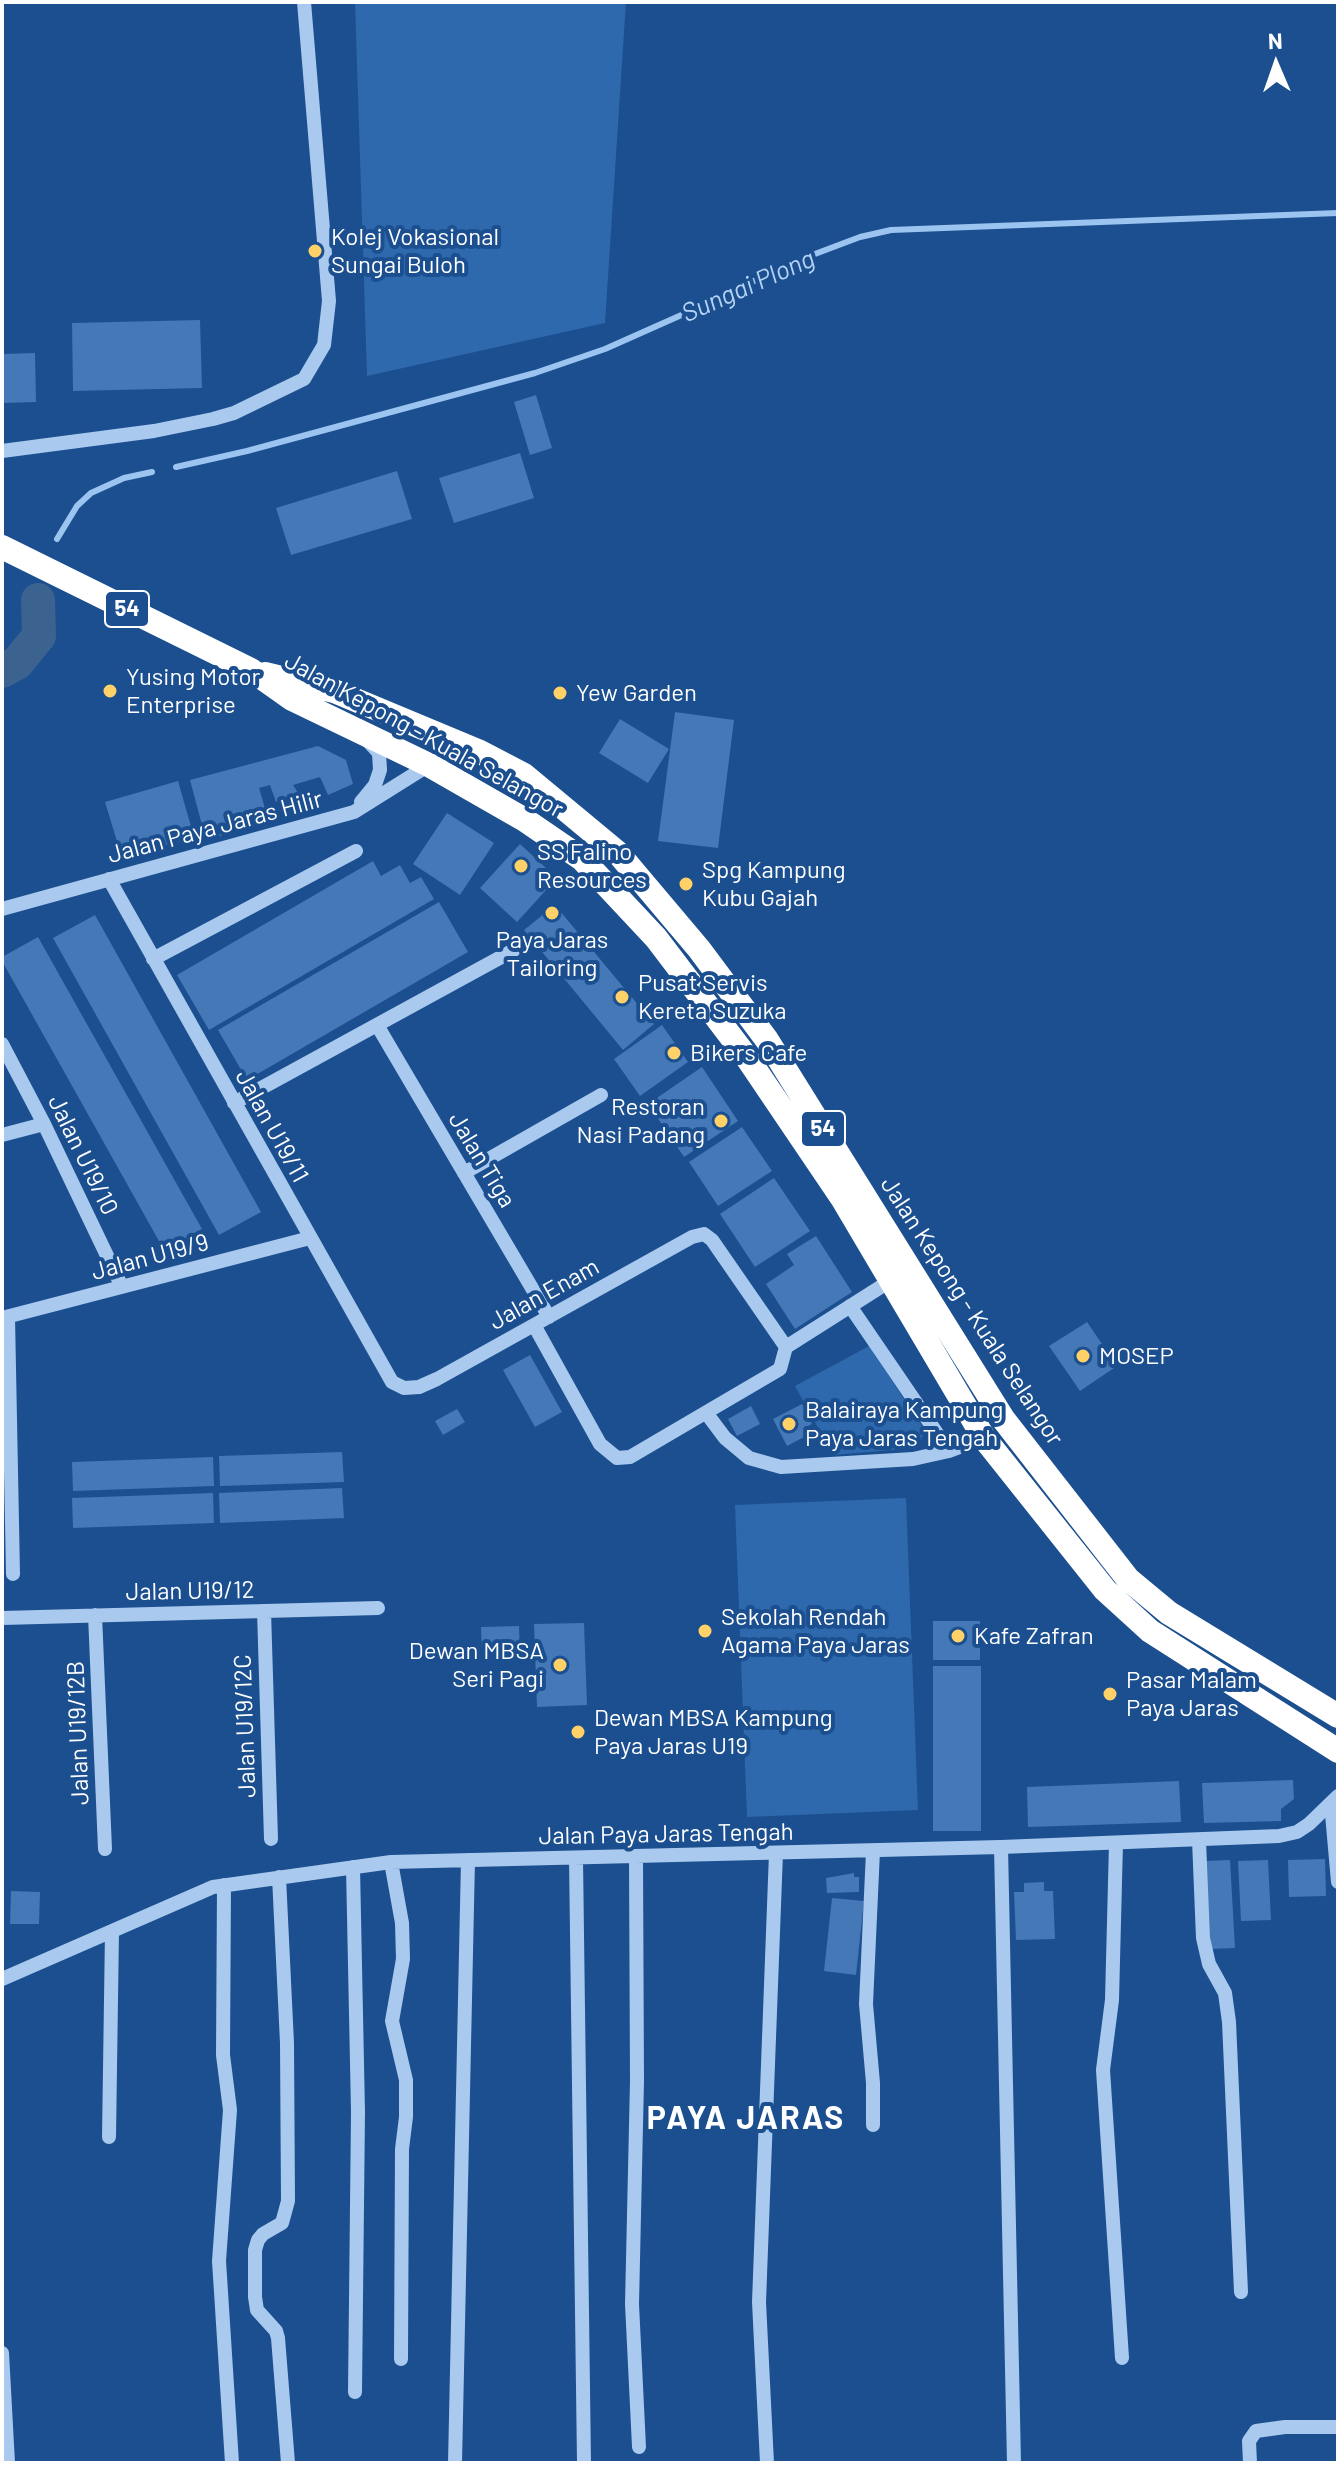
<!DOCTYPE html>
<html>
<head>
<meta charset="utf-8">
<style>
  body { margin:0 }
  #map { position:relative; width:1340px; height:2465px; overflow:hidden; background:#1b4f8f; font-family:Barlow,sans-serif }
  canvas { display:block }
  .frame { position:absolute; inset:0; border:4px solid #fff; pointer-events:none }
  .north { position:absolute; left:1236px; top:24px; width:80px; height:80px; -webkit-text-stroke:6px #1b4f8f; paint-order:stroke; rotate:358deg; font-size:22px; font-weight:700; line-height:32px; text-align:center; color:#fff }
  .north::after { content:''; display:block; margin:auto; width:28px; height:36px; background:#fff; clip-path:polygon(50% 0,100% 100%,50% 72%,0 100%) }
</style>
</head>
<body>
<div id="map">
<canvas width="1340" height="2465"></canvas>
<div class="frame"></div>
<div class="north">N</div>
</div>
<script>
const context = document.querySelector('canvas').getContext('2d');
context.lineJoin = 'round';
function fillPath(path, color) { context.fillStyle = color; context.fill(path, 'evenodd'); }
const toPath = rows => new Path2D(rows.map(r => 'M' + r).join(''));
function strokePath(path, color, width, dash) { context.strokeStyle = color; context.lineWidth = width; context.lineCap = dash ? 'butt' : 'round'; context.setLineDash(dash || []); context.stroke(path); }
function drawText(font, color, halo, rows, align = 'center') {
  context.font = font + ' Barlow,sans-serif'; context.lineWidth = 8; context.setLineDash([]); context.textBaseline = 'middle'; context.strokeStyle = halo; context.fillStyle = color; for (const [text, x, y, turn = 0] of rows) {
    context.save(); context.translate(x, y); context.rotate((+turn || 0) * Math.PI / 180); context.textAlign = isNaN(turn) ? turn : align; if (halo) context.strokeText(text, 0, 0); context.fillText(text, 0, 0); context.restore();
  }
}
fillPath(toPath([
  [355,2,626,2,605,323,367,376],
  [869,1346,926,1432,914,1448,833,1455,795,1386],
  [906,1498,918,1810,747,1817,735,1505]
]), '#2e69ad');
strokePath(toPath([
  [176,467,247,451,535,373,605,349,713,301,791,263,860,237,891,230,1338,213],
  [57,539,77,506,91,493,124,478,152,472]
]), '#9cc4f0', 6);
strokePath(toPath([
  [2,671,17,663,39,636,38,600]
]), '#3c6290', 34);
fillPath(toPath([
  [200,320,202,388,73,391,72,323],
  [35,353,36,402,2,403,2,354],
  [536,395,552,448,530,455,514,402],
  [520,453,534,498,454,523,439,478],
  [397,471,412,519,291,555,276,508],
  [675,712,734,720,718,848,658,841],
  [620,719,669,749,648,783,599,753],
  [318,746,346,760,353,784,328,795,320,777,293,785,298,793,276,802,270,785,259,788,269,822,206,840,190,780],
  [178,781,194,837,122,858,105,802],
  [447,813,494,843,460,895,413,864],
  [520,844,557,878,517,922,480,888],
  [373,861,381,876,400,865,410,883,421,877,434,899,209,1030,177,975],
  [439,902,468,952,247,1080,218,1030],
  [555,905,654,1024,623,1050,524,930],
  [95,915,261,1212,219,1235,53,938],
  [38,937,202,1229,164,1250,2,961,2,957],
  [662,1025,688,1062,640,1096,614,1059],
  [702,1067,738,1121,684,1157,648,1104],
  [742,1127,772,1171,718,1206,689,1162],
  [774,1178,810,1231,755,1267,720,1214],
  [816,1236,852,1292,795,1329,766,1284,794,1265,787,1254],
  [1087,1322,1117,1366,1080,1391,1049,1346],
  [530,1355,562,1412,535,1427,503,1370],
  [802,1404,812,1424,804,1428,808,1435,787,1446,773,1419],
  [751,1406,760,1424,737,1436,728,1419],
  [457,1409,465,1422,443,1435,435,1421],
  [342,1452,344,1482,220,1486,219,1456],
  [213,1457,214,1486,73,1491,72,1462],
  [342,1488,344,1518,220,1523,219,1493],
  [213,1493,214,1523,73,1528,72,1498],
  [933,1621,980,1621,980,1660,933,1660],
  [584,1623,587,1705,537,1707,534,1624],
  [519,1626,520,1654,482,1656,481,1627],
  [933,1666,981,1666,981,1831,933,1831],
  [1293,1780,1294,1799,1281,1809,1281,1821,1204,1823,1202,1783],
  [1179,1781,1181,1822,1028,1827,1027,1787],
  [1325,1859,1326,1896,1289,1897,1288,1860],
  [1230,1860,1235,1948,1210,1949,1205,1861],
  [1268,1860,1271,1920,1241,1921,1238,1861],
  [854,1873,854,1877,859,1877,859,1892,827,1893,826,1878],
  [1044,1882,1044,1891,1053,1891,1055,1939,1016,1940,1014,1892,1024,1892,1024,1883],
  [11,1891,40,1892,39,1924,10,1924],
  [832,1898,864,1901,856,1975,824,1971]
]), '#4478b7');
strokePath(toPath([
  [2,451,154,431,213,419,234,413,304,379,324,345,329,301,304,2],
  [361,802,375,785,380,770,379,753,368,741],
  [109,879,392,1382,404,1388,419,1387,437,1379,692,1237,704,1234,712,1240,786,1347],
  [2,909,354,812,429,765],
  [153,959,356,851],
  [377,1025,549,1317],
  [2,1044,44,1124,122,1287],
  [234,1103,514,950],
  [2,1135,44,1124],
  [464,1173,601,1095],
  [850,1306,949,1451],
  [8,1317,13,1574],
  [2,1318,310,1238],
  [534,1325,600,1444,617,1458,630,1457,780,1369,786,1347,890,1281],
  [707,1414,725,1438,749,1458,781,1467,913,1459,949,1451,984,1438],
  [264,1611,271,1839],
  [95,1615,105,1849],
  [2,1618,378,1608],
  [1331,1803,1338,1882],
  [1199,1840,1203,1938,1209,1964,1225,1993,1229,2022,1241,2292],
  [1116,1843,1112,2000,1103,2070,1122,2358],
  [1001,1847,1014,2463],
  [636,1856,637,2081,632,2304,639,2447],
  [576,1858,584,2463],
  [391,1862,402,1923,403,1959,392,2021,406,2080,406,2117,402,2149,401,2359],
  [353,1867,358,2112,355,2392],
  [279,1877,287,2043,288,2201,282,2223,263,2234,258,2240,255,2250,255,2297,257,2310,276,2331,278,2338,288,2463],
  [224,1885,223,2055,230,2110,219,2261,232,2463],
  [2,1979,213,1887,391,1862,1001,1847,1279,1836,1297,1832,1309,1824,1338,1796],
  [873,2125,873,2083,866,2004,873,1851],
  [109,2137,112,1931],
  [2,2353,8,2463],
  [455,2463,468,1860],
  [767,2463,759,2302,776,1853],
  [1250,2463,1249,2441,1256,2431,1285,2427,1338,2427]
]), '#a9c9ee', 14);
strokePath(toPath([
  [2,547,251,670,292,699,429,765,525,820,582,859,656,938,748,1059,842,1198,984,1438,1105,1590,1150,1631,1338,1751],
  [265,674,334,691,478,751,524,775,618,853,699,949,767,1040,1004,1420,1128,1579,1169,1613,1338,1716]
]), '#fff', 24);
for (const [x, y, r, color] of [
  [315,251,8,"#ffd166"],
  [110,691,8,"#ffd166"],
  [560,693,8,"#ffd166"],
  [521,866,8,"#ffd166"],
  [686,884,8,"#ffd166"],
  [552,913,8,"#ffd166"],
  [622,997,8,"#ffd166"],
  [674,1053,8,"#ffd166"],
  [721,1121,8,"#ffd166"],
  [1083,1356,8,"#ffd166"],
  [789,1424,8,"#ffd166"],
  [705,1631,8,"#ffd166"],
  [958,1636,8,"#ffd166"],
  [560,1665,8,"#ffd166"],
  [1110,1694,8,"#ffd166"],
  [578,1732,8,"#ffd166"]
]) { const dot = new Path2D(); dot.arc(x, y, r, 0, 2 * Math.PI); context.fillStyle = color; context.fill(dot); strokePath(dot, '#1b4f8f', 3); }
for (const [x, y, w] of [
  [127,609,44],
  [823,1129,44]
]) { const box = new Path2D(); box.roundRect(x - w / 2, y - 18, w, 36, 6); context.fillStyle = '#1b4f8f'; context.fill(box); strokePath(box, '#fff', 2); }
drawText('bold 22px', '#fff', null, [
  ["54",127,609],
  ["54",823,1129]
]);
drawText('24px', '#fff', '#1b4f8f', [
  ["Kolej Vokasional",331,237],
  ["Sungai Buloh",331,265],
  ["Yusing Motor",126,677],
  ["Enterprise",126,705],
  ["Yew Garden",576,693],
  ["SS Falino",537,852],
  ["Resources",537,880],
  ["Spg Kampung",702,870],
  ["Kubu Gajah",702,898],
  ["Paya Jaras",552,940,"center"],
  ["Tailoring",552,968,"center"],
  ["Pusat Servis",638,983],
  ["Kereta Suzuka",638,1011],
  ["Bikers Cafe",690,1053],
  ["Restoran",705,1107,"right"],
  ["Nasi Padang",705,1135,"right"],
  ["MOSEP",1099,1356],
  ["Balairaya Kampung",805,1410],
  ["Paya Jaras Tengah",805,1438],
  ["Sekolah Rendah",721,1617],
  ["Agama Paya Jaras",721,1645],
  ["Kafe Zafran",974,1636],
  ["Dewan MBSA",544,1651,"right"],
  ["Seri Pagi",544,1679,"right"],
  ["Pasar Malam",1126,1680],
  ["Paya Jaras",1126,1708],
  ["Dewan MBSA Kampung",594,1718],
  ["Paya Jaras U19",594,1746]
], 'left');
drawText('24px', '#fff', '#1b4f8f', [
  ["Jalan Kepong - Kuala Selangor",424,735,29],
  ["Jalan Paya Jaras Hilir",215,827,-15],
  ["Jalan U19/11",272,1126,61],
  ["Jalan U19/10",83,1155,64],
  ["Jalan Tiga",482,1160,59],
  ["Jalan U19/9",150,1257,-15],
  ["Jalan Enam",544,1294,-29],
  ["Jalan Kepong - Kuala Selangor",972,1311,57],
  ["Jalan U19/12",190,1591,-1],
  ["Jalan U19/12C",245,1726,-92],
  ["Jalan U19/12B",78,1733,-92],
  ["Jalan Paya Jaras Tengah",666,1834,-1]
]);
drawText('italic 26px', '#b5d3f5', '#1b4f8f', [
  ["Sungai Plong",748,286,-24]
]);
context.letterSpacing = '2px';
drawText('bold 32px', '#fff', '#1b4f8f', [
  ["PAYA JARAS",746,2118]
]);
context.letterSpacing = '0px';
</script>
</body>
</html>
